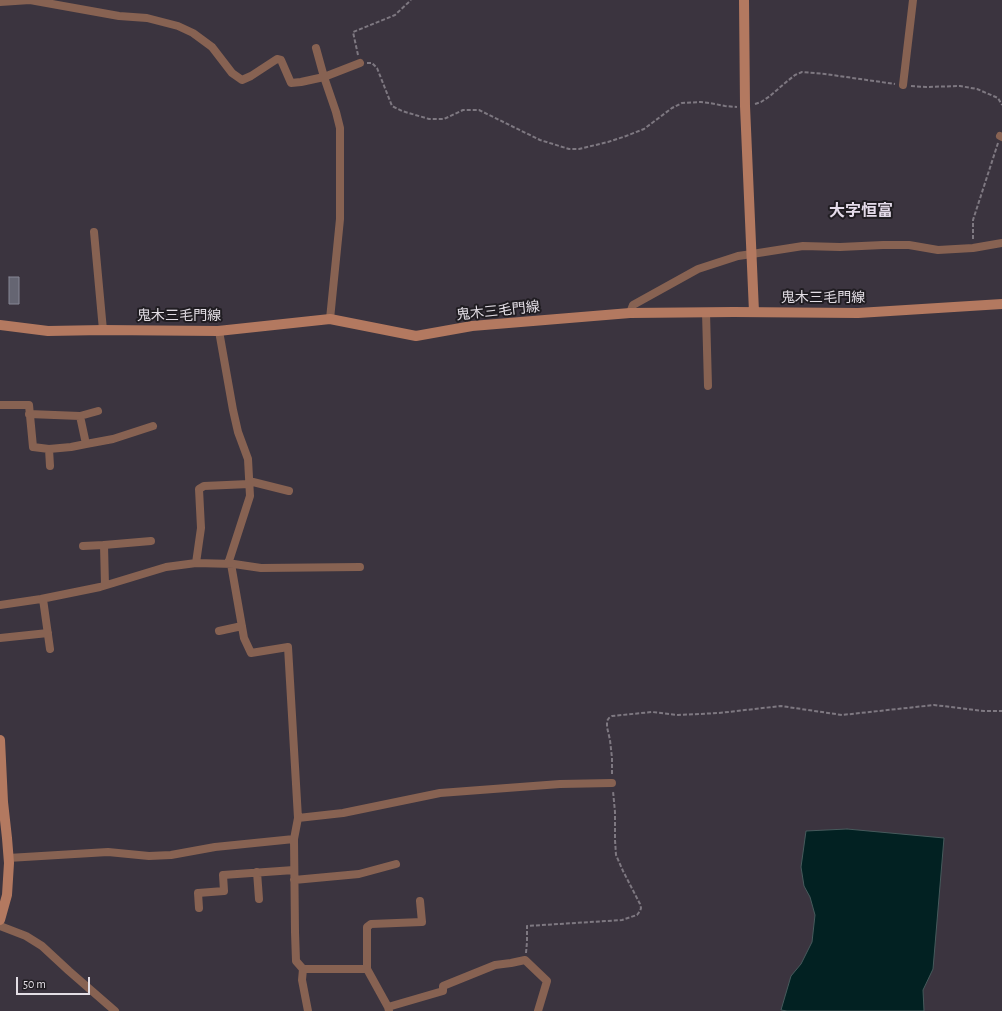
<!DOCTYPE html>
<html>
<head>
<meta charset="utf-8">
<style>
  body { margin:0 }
  #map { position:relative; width:1002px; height:1011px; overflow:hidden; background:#3b343f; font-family:"Alegreya Sans",sans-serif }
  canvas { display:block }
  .scale { position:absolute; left:16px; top:977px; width:74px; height:18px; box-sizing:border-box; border:2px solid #e3dee5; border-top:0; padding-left:5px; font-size:12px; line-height:14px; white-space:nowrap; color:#e3dee5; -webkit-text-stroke:3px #201d22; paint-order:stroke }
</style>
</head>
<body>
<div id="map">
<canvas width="1002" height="1011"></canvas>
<div class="scale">50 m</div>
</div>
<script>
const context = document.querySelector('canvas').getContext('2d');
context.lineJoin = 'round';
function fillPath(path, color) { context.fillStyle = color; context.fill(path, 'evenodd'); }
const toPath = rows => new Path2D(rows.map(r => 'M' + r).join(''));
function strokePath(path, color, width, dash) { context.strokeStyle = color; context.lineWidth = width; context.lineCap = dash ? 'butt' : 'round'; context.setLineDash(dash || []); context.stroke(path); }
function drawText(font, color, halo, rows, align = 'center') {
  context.font = font + ' "Alegreya Sans","Noto Sans JP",sans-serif'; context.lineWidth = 4; context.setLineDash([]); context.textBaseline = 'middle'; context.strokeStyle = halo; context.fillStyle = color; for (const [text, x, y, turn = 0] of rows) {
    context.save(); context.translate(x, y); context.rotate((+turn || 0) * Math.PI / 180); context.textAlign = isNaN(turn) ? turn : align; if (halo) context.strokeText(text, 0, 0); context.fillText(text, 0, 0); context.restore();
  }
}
const water = toPath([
  [847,829,944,838,933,969,923,990,924,1011,787,1011,781,1010,791,976,801,964,812,942,815,915,810,897,804,886,801,867,806,831,847,829]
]);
fillPath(water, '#022122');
strokePath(water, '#465a5c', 1);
const building = toPath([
  [9,277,19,277,19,304,9,304,9,277]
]);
fillPath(building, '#656572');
strokePath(building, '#878795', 1);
strokePath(toPath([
  [358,55,353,32,395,15,411,0],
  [367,63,372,63,377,68,392,106,402,111,429,119,444,119,463,110,479,110,540,140,569,149,579,149,608,142,626,136,644,129,672,108,682,103,701,102,710,103,725,106,737,107],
  [911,86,926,87,960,86,977,89,998,98,1002,105],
  [755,104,761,102,770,96,785,83,795,75,802,72,825,74,895,84],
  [973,239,973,220,998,143],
  [612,774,612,758,610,740,607,727,607,721,609,718,612,716,652,712,678,715,719,713,781,706,842,715,934,705,984,711,1002,711],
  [526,953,527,942,527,926,622,920,637,915,640,911,641,908,640,904,623,871,616,855,615,840,615,812,613,791]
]), '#7e7881', 2, [4, 2]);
strokePath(toPath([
  [0,2,30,0,119,16,147,18,178,26,193,33,212,47,232,73,242,80,251,76,277,59,281,60,291,83,301,82,324,77,336,112,340,128,340,219,330,319],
  [316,48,324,77,360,63],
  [903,85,913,0],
  [1000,136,1002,137],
  [94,232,103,330],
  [706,312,708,386],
  [630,313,633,305,698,269,738,256,752,254,803,246,840,247,883,245,909,245,938,250,973,248,1002,243],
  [219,331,233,410,238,432,248,459,250,496,228,564],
  [0,405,29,405,33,447,49,449,50,466],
  [29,414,80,416,86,444,113,439,153,426],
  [80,416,98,411],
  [49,449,71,447,86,444],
  [249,481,289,491],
  [83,546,104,545],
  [196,563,201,528,199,489,204,486,249,484],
  [105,585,104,545,151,541],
  [43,599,50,649],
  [0,605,41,599,100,587,166,567,196,563,234,564,261,568,360,567],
  [219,631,242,626],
  [0,638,48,633],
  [298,818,343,813,440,793,560,784,612,783],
  [294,839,295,932,296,961,303,969,367,969],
  [8,858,108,852,149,856,171,855,215,847,294,839,298,818,288,647,251,653,244,638,231,564],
  [257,872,259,899],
  [294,880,359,874,396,864],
  [199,908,198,893,224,891,223,875,294,870],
  [0,926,26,936,42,946,69,971,115,1011],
  [303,969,302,980,308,1011],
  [388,1007,443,991,443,986,495,965,511,963,525,960,547,981,538,1011],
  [389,1011,388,1007,367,969,367,927,371,924,422,922,420,901]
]), '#876252', 8);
strokePath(toPath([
  [744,0,745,106,754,312],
  [0,325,48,331,103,330,218,331,330,319,416,336,472,326,630,313,734,312,858,313,1002,304],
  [0,740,3,802,7,838,9,863,7,895,0,920]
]), '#b37960', 10);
drawText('14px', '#e3dee5', '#201d22', [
  ["鬼木三毛門線",823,298],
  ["鬼木三毛門線",498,311,-6],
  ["鬼木三毛門線",179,316]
]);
drawText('bold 16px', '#e4dbe9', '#201d22', [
  ["大字恒富",861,211]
]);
</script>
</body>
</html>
